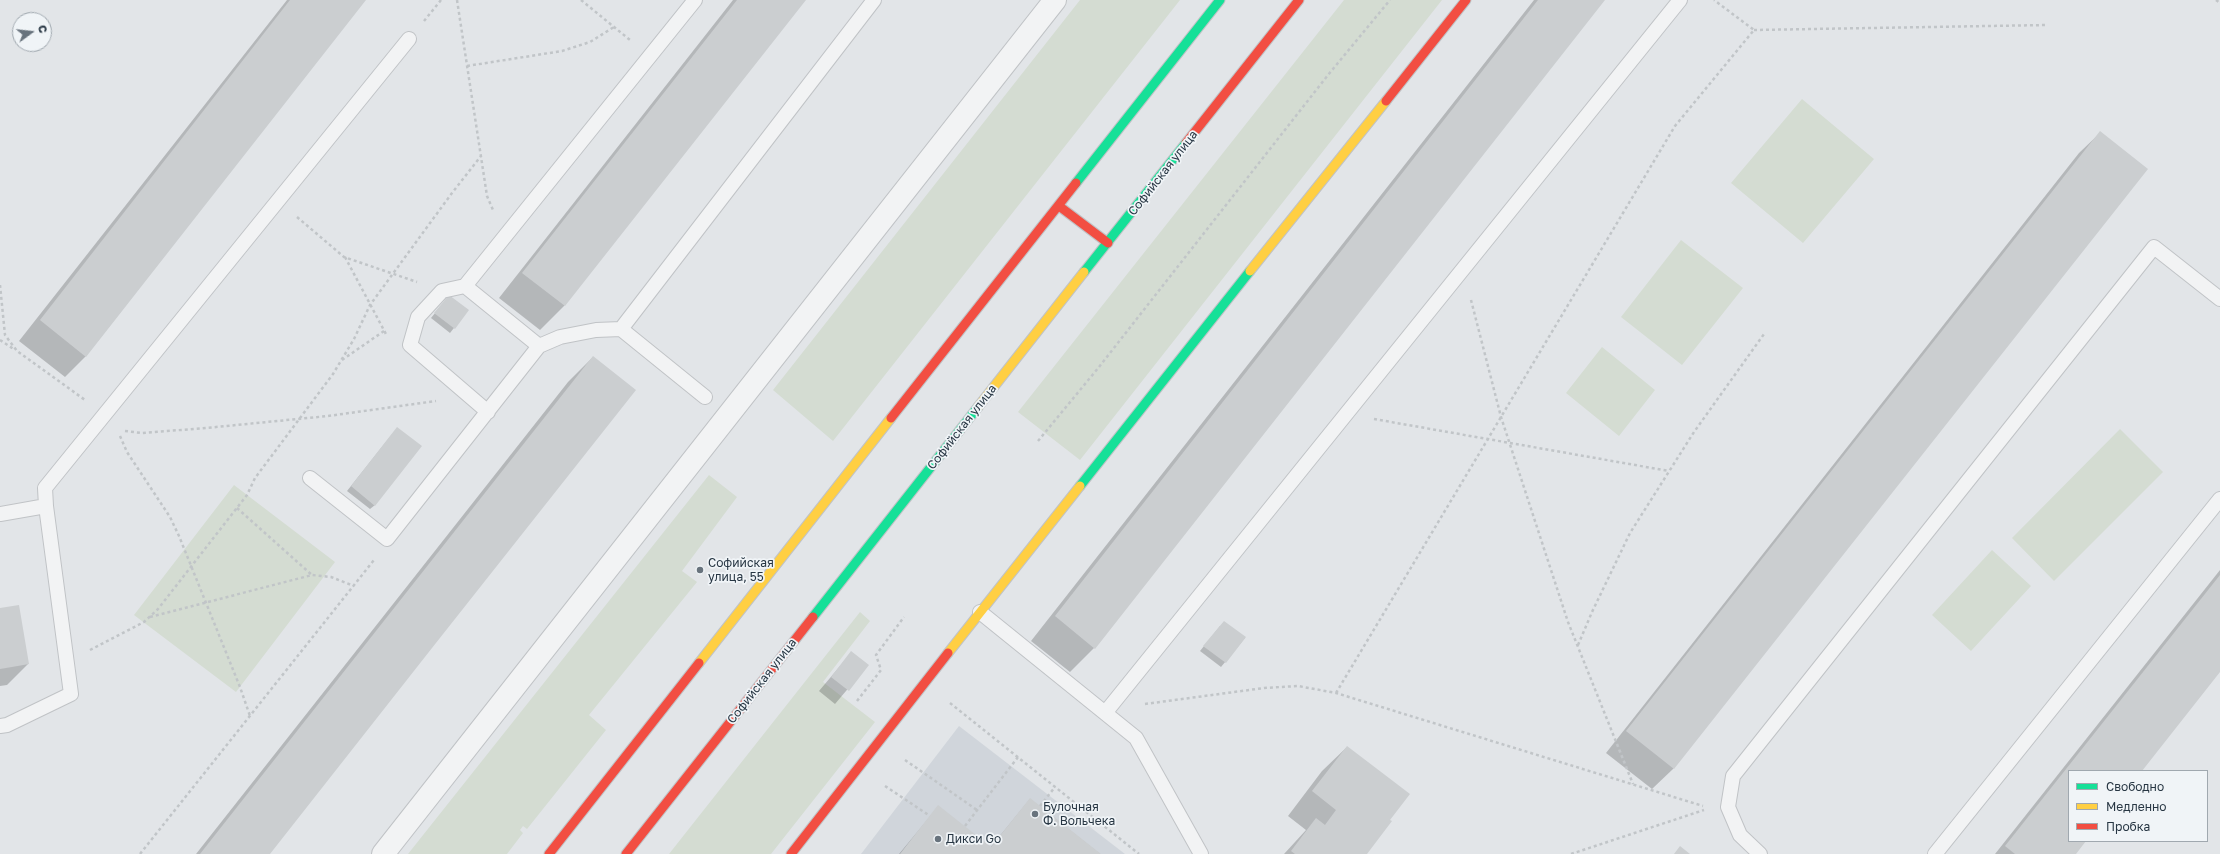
<!DOCTYPE html>
<html>
<head>
<meta charset="utf-8">
<style>
  body { margin:0 }
  #map { position:relative; width:2220px; height:854px; overflow:hidden; background:#e2e5e8; font-family:"Golos Text",sans-serif }
  canvas { display:block }
  .legend { position:absolute; left:2068px; top:770px; width:140px; height:72px; box-sizing:border-box; background:#f0f4f7; border:1px solid #a0a8af; margin:0; padding:5px 7px; list-style:none; font-size:12px; color:#273643 }
  .legend li { display:flex; align-items:center; gap:8px; height:20px }
  .legend b { width:20px; border:1px solid #a0a8af }
  .north { position:absolute; left:12px; top:12px; width:40px; height:40px; box-sizing:border-box; background:#f0f4f7; border:1px solid #a0a8af; border-radius:50%; rotate:75deg; font-size:11px; font-weight:700; line-height:16px; text-align:center; color:#273643 }
  .north::after { content:''; display:block; margin:auto; width:14px; height:18px; background:#68737d; clip-path:polygon(50% 0,100% 100%,50% 72%,0 100%) }
</style>
</head>
<body>
<div id="map">
<canvas width="2220" height="854"></canvas>
<ul class="legend">
<li><b style="height:5px;background:#16e098"></b>Свободно</li>
<li><b style="height:5px;background:#ffcf43"></b>Медленно</li>
<li><b style="height:5px;background:#f24e42"></b>Пробка</li>
</ul>
<div class="north">С</div>
</div>
<script>
const context = document.querySelector('canvas').getContext('2d');
context.lineJoin = 'round';
function fillPath(path, color) { context.fillStyle = color; context.fill(path, 'evenodd'); }
const toPath = rows => new Path2D(rows.map(r => 'M' + r).join(''));
function strokePath(path, color, width, dash) { context.strokeStyle = color; context.lineWidth = width; context.lineCap = dash ? 'butt' : 'round'; context.setLineDash(dash || []); context.stroke(path); }
function drawText(font, color, halo, rows, align = 'center') {
  context.font = font + ' "Golos Text",sans-serif'; context.lineWidth = 3.5; context.setLineDash([]); context.textBaseline = 'middle'; context.strokeStyle = halo; context.fillStyle = color; for (const [text, x, y, turn = 0] of rows) {
    context.save(); context.translate(x, y); context.rotate((+turn || 0) * Math.PI / 180); context.textAlign = isNaN(turn) ? turn : align; if (halo) context.strokeText(text, 0, 0); context.fillText(text, 0, 0); context.restore();
  }
}
fillPath(toPath([
  [959,726,1125,854,861,854]
]), '#d0d5db');
fillPath(toPath([
  [1080,0,1180,0,833,441,773,390],
  [1344,0,1442,0,1080,460,1018,412],
  [1802,99,1874,159,1803,243,1731,183],
  [1681,240,1743,288,1682,365,1621,317],
  [1602,347,1655,390,1619,436,1566,393],
  [2120,429,2163,472,2054,581,2012,538],
  [709,475,737,497,682,571,697,582,589,715,606,730,527,829,523,826,520,830,523,833,507,854,408,854],
  [234,485,335,562,236,692,134,615],
  [1992,550,2031,586,1971,651,1932,615],
  [860,612,870,621,823,682,875,722,771,854,669,854]
]), '#d4dcd2');
fillPath(toPath([
  [287,0,365,0,86,356,65,377,19,341],
  [733,0,805,0,564,306,540,330,499,298],
  [1534,0,1603,0,1094,648,1070,672,1031,641],
  [2100,133,1673,769,1652,789,1606,753,2079,153],
  [449,296,468,310,450,333,431,318],
  [593,357,268,854,196,854,568,382],
  [393,433,375,505,370,509,347,491],
  [2220,570,2220,671,2141,771,2069,771,2069,841,2085,841,2075,854,1995,854],
  [0,609,28,664,7,685,0,686],
  [1220,626,1245,638,1221,667,1200,651],
  [851,653,868,665,835,704,819,691],
  [1347,747,1366,854,1284,854,1306,830,1288,816,1322,771],
  [1030,799,1100,854,899,854,938,807,990,848]
]), '#0003');
fillPath(toPath([
  [290,0,366,0,86,357,40,320],
  [737,0,806,0,565,306,522,273],
  [1538,0,1605,0,1095,649,1055,616],
  [2100,131,2148,169,1674,769,1626,731],
  [449,295,469,310,455,329,434,313],
  [593,356,636,390,432,648,270,854,200,854],
  [397,427,422,446,375,506,351,486],
  [2220,575,2220,672,2142,771,2069,771,2069,841,2086,841,2076,854,2015,854,2005,846],
  [19,605,29,664,0,669,0,608],
  [1224,621,1246,637,1226,663,1203,646],
  [851,651,869,665,849,691,831,677],
  [1347,746,1410,794,1390,820,1392,821,1367,854,1295,854,1291,851,1316,818,1325,825,1336,810,1312,791],
  [1030,798,1101,854,900,854,938,805,991,847],
  [1680,846,1690,854,1674,854]
]), '#cbced0');
const lane = toPath([
  [465,286,442,291,418,317,410,345,488,412],
  [621,329,874,0],
  [539,346,560,337,596,330,621,329,705,397],
  [310,478,387,539,539,346,465,286,695,0],
  [0,514,46,506,45,488,409,39],
  [980,612,1136,738,1201,854],
  [1105,713,1680,0],
  [0,726,7,725,71,694,46,506],
  [1760,854,1740,835,1728,807,1733,776,2154,247,2220,299],
  [1935,854,2220,499]
]);
const street = toPath([
  [383,854,1055,0]
]);
const fast = toPath([
  [1076,183,1220,0],
  [1084,272,1186,143],
  [1080,486,1250,271],
  [813,617,978,407]
]);
const slow = toPath([
  [1250,271,1386,101],
  [978,407,1084,272],
  [948,653,1080,486],
  [699,663,891,418]
]);
const jam = toPath([
  [1386,101,1466,0],
  [1186,143,1299,0],
  [1059,206,1108,243],
  [891,418,1076,183],
  [549,854,699,663],
  [626,854,813,617],
  [791,854,948,653]
]);
strokePath(lane, '#c0c3c6', 16);
strokePath(street, '#c0c3c6', 24);
strokePath(fast, '#c0c3c6', 11);
strokePath(slow, '#c0c3c6', 11);
strokePath(jam, '#c0c3c6', 11);
strokePath(toPath([
  [457,0,487,196,493,210],
  [581,0,630,40],
  [2216,0,2220,3],
  [424,21,441,0],
  [1754,30,2047,25],
  [467,66,562,51,590,42,614,27],
  [297,217,344,257,417,282],
  [345,257,387,336],
  [0,285,5,335,17,351,85,400],
  [1471,300,1501,417,1568,622,1633,784],
  [0,340,15,350],
  [342,360,384,331],
  [1374,419,1669,471],
  [125,431,142,433,206,428,328,416,436,401],
  [120,436,127,452,170,517,179,536,240,687,250,716],
  [1038,441,1099,367,1328,75,1390,0],
  [237,508,312,575],
  [150,617,312,575,331,577,354,586],
  [1578,645,1592,612,1630,533,1694,432,1764,334],
  [90,650,144,622,158,609,247,495,255,478,333,374,354,339,370,305,452,193,481,156],
  [1336,693,1675,126,1754,30,1714,0],
  [857,701,881,670,876,655,904,617],
  [950,703,1139,854],
  [1145,704,1264,688,1298,686,1336,693,1703,806],
  [905,760,977,810],
  [885,786,930,816],
  [1040,806,1055,787],
  [965,826,1018,757],
  [140,854,374,560],
  [1571,854,1704,810]
]), '#c1c5c8', 2.5, [3, 3]);
strokePath(lane, '#f2f3f4', 14);
strokePath(street, '#f2f3f4', 22);
strokePath(fast, '#16e098', 9);
strokePath(slow, '#ffcf43', 9);
strokePath(jam, '#f24e42', 9);
for (const [x, y, r, color] of [
  [700,570,4,"#68737d"],
  [1035,814,4,"#68737d"],
  [938,839,4,"#68737d"]
]) { const dot = new Path2D(); dot.arc(x, y, r, 0, 2 * Math.PI); context.fillStyle = color; context.fill(dot); strokePath(dot, '#f0f4f7', 1.5); }
drawText('12px', '#273643', '#f0f4f7', [
  ["Софийская улица",1163,173,-52],
  ["Софийская улица",962,427,-52],
  ["Софийская улица",762,681,-52]
]);
drawText('12px', '#273643', '#f0f4f7', [
  ["Софийская",708,563],
  ["улица, 55",708,577],
  ["Булочная",1043,807],
  ["Ф. Вольчека",1043,821],
  ["Дикси Go",946,839]
], 'left');
</script>
</body>
</html>
